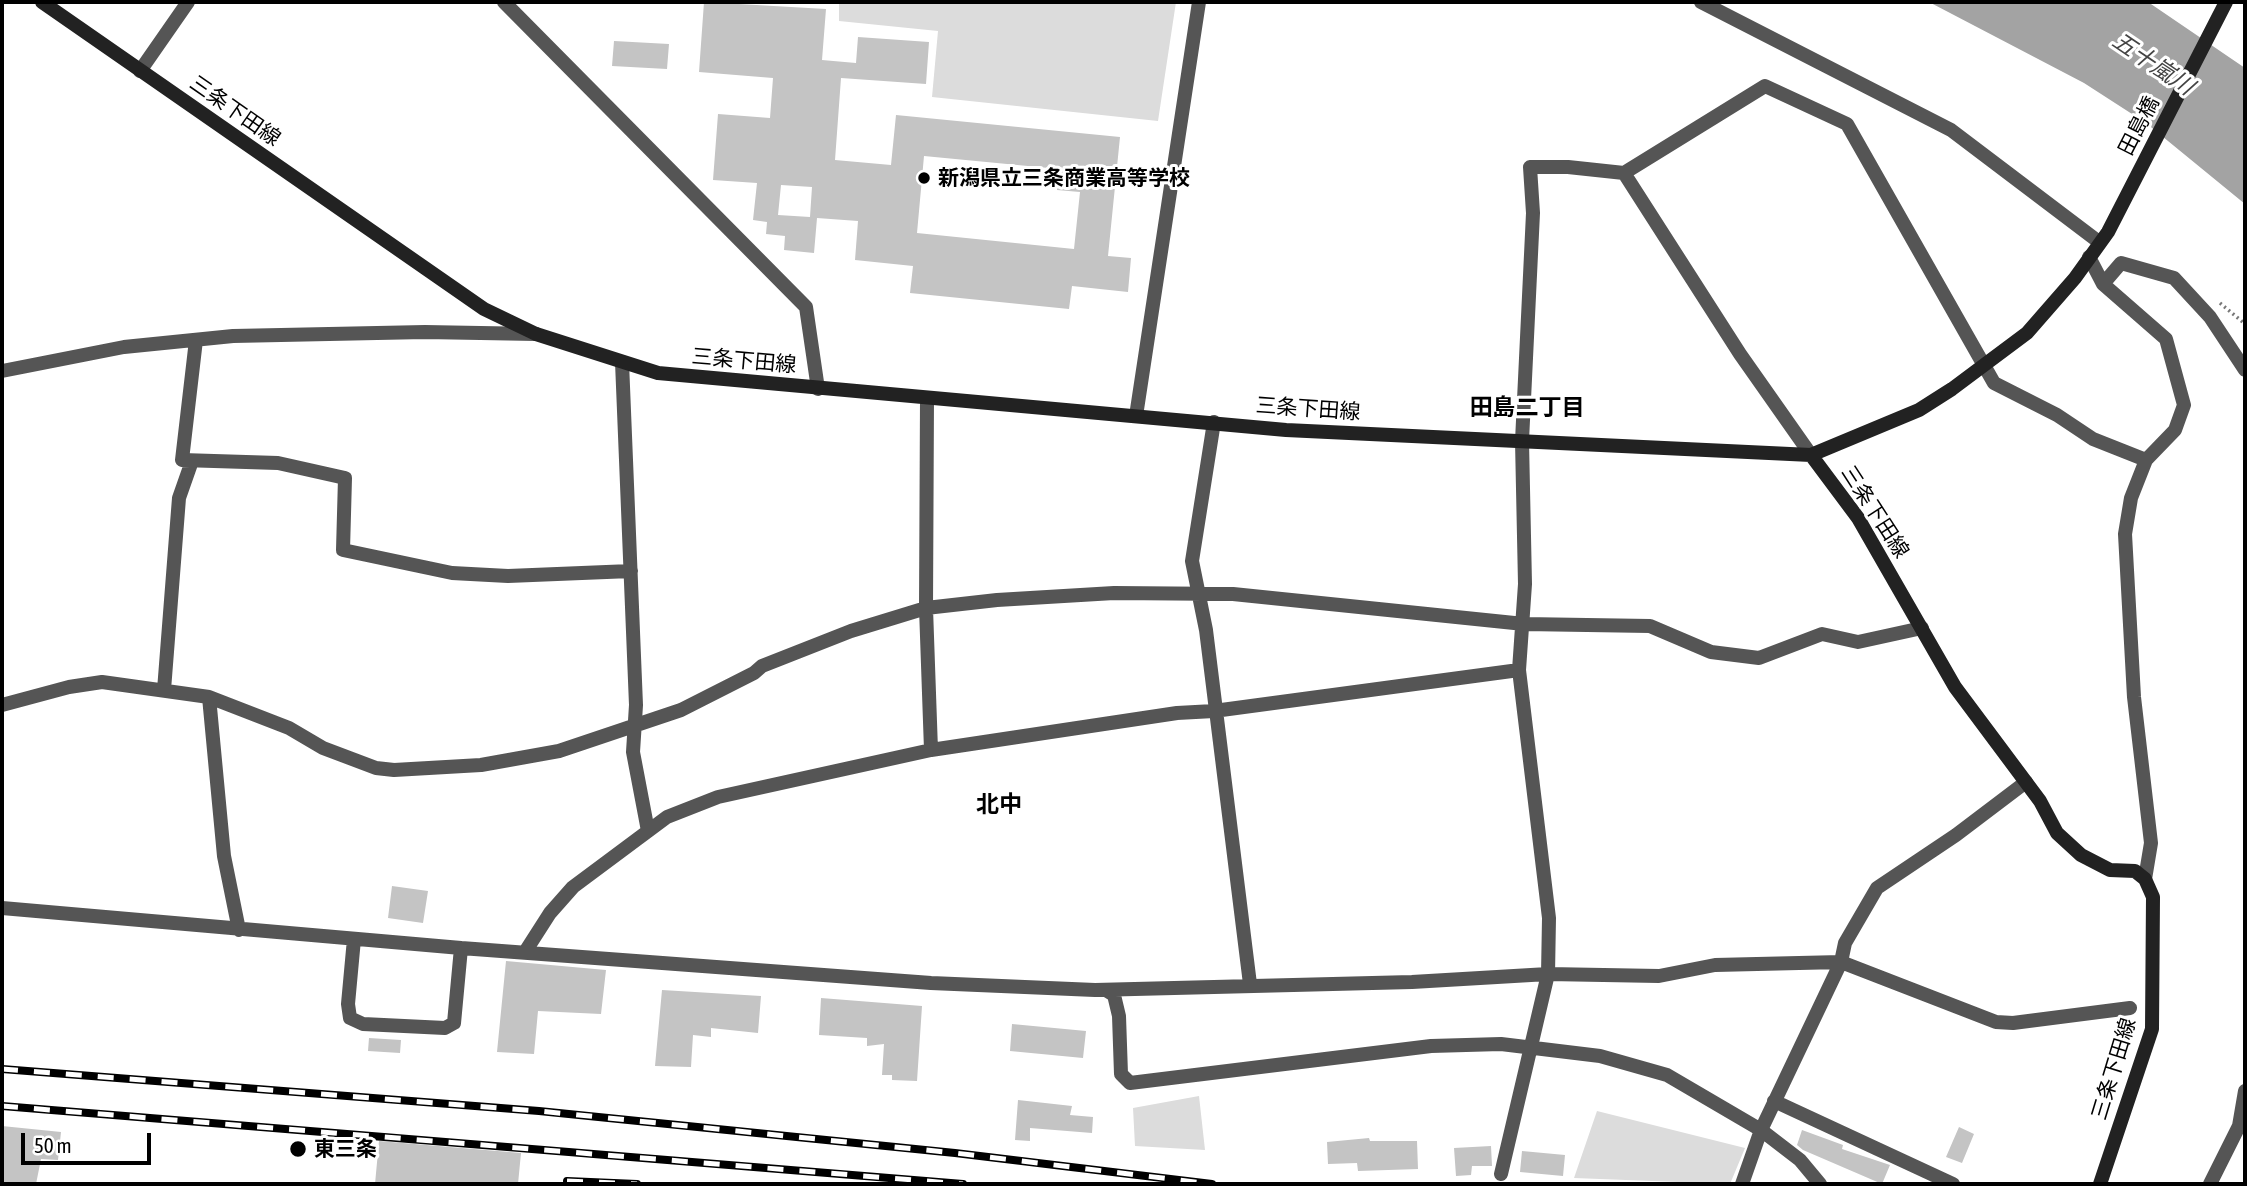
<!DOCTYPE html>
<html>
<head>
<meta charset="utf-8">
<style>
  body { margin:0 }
  #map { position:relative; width:2247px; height:1186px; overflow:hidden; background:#fff; font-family:"Asap Condensed",sans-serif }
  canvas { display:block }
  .frame { position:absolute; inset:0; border:4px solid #000; pointer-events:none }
  .scale { position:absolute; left:21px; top:1133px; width:130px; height:32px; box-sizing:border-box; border:4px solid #000; border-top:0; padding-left:9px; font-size:21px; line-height:24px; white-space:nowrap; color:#000; -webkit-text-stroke:5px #fff; paint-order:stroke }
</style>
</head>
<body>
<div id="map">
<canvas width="2247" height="1186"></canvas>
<div class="frame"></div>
<div class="scale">50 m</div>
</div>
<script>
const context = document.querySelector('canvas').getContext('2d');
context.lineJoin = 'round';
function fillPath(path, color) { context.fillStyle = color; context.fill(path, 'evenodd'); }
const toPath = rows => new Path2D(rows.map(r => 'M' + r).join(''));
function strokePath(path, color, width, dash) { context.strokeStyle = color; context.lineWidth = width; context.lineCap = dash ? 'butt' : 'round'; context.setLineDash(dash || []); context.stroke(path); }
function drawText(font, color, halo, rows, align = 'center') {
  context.font = font + ' "Asap Condensed","Noto Sans JP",sans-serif'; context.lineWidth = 6; context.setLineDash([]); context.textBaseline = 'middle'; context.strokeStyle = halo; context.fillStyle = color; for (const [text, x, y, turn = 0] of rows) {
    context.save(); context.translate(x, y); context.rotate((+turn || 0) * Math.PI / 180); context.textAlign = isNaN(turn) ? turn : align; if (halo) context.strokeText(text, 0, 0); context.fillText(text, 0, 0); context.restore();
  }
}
fillPath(toPath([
  [839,2,1176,2,1158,121,932,97,938,31,839,21],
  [1199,1096,1205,1150,1135,1146,1133,1108],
  [1597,1111,1745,1148,1730,1184,1574,1178]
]), '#dcdcdc');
fillPath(toPath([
  [1929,2,2148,2,2245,68,2245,204,2146,123,2084,83]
]), '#a3a3a3');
fillPath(toPath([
  [704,2,826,9,822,60,856,63,858,37,929,42,926,84,841,78,835,160,891,165,896,115,1120,137,1108,256,1131,258,1128,292,1072,286,1069,309,910,293,913,266,855,260,858,221,817,218,814,253,784,250,785,236,766,234,767,222,753,220,757,183,713,180,718,114,770,118,773,78,699,72],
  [924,156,1059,169,1057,190,1080,192,1074,249,917,233],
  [781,185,812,187,810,217,778,215],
  [614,41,669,44,667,69,612,66],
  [392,886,428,891,423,923,388,918],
  [506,961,606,970,601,1014,538,1011,534,1054,497,1052],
  [662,990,761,996,758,1033,711,1028,711,1037,693,1035,691,1067,655,1066],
  [821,998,922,1006,917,1081,892,1080,892,1075,882,1075,884,1044,867,1046,867,1038,819,1035],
  [1012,1024,1086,1031,1083,1058,1010,1051],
  [369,1038,401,1040,400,1053,368,1051],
  [1018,1100,1072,1106,1070,1115,1093,1117,1092,1133,1030,1128,1030,1141,1015,1140],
  [2,1126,61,1132,58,1160,41,1159,36,1184,2,1184],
  [1959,1127,1974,1134,1962,1163,1946,1157],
  [1802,1130,1843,1145,1842,1149,1890,1165,1882,1184,1803,1150,1797,1145],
  [1369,1138,1370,1141,1417,1141,1418,1169,1358,1171,1357,1163,1328,1164,1327,1142],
  [379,1141,521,1153,518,1184,375,1184],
  [1491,1146,1492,1166,1472,1166,1471,1175,1456,1176,1454,1148],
  [1522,1151,1565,1155,1563,1176,1520,1172]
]), '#c4c4c4');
strokePath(toPath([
  [2220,303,2245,324]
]), '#777', 3.5, [2, 3.5]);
strokePath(toPath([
  [504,2,806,307,818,389],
  [1701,2,1951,130,2099,242],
  [140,71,188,2],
  [1624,173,1765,86,1847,124,1994,383,2057,415,2093,439,2146,460],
  [2089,257,2103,284,2166,339,2184,405,2175,430,2146,460,2131,498,2125,534,2134,697,2151,843,2145,879],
  [2103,284,2121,263,2174,278,2210,317,2245,370],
  [196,340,182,460,278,463,345,478,343,550,452,573,508,576,631,571],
  [622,362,636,705,633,752,648,831],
  [2,371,124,347,233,336,425,332,536,334],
  [927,399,926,608,931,750],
  [1136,416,1199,2],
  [1214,422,1192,561,1206,630,1250,984],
  [164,690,179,498,192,461],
  [209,697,224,856,239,930],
  [2,705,69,687,102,682,209,697,289,728,323,748,376,768,394,770,481,765,559,751,681,710,754,673,762,666,851,631,926,608,997,600,1114,593,1233,594,1524,624,1650,626,1711,652,1759,658,1822,634,1858,642,1922,628],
  [2,908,461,948,931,983,1095,990,1412,982,1548,974,1659,976,1715,965,1841,962,1996,1022,2013,1023,2130,1008],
  [354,939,348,1004,350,1018,363,1024,445,1028,454,1023,461,948],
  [525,952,550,913,573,887,667,817,718,797,931,750,1177,713,1214,711,1519,670],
  [1106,990,1114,995,1119,1016,1121,1074,1130,1083,1431,1046,1501,1044,1600,1056,1667,1075,1761,1130,1800,1160,1820,1184],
  [1774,1101,1953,1184],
  [1501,1174,1548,974,1549,918,1519,670,1525,584,1522,441,1533,213,1530,167,1568,167,1624,173,1740,354,1811,455],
  [1742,1184,1761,1130,1841,962,1845,943,1877,888,1956,835,2026,782],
  [2210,1184,2239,1126,2245,1091]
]), '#555', 14);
strokePath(toPath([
  [42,2,484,309,536,334,658,373,1286,430,1811,455,1858,518,1955,687,2040,801,2057,833,2081,855,2110,870,2135,871,2145,879,2153,897,2152,1029,2100,1184],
  [1811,455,1919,410,1952,389,2027,333,2075,278,2108,232,2226,2]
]), '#222', 14);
const rail = toPath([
  [2,1069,539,1111,955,1153,1212,1184],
  [2,1106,963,1184],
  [567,1181,637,1184]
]);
strokePath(rail, '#000', 8);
strokePath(rail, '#fff', 5, [16]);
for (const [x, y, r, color] of [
  [924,178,7,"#000"],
  [298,1149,9,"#000"]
]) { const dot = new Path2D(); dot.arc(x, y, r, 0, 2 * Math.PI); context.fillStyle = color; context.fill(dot); strokePath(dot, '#fff', 2.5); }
drawText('21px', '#000', '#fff', [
  ["三条下田線",235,111,35],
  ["田島橋",2139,126,-63],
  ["三条下田線",744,361,5],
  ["三条下田線",1308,409,4],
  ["三条下田線",1875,512,57],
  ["三条下田線",2114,1069,-73]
]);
drawText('bold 21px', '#000', '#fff', [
  ["新潟県立三条商業高等学校",938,178],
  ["東三条",314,1149]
], 'left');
drawText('italic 23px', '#444', '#fff', [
  ["五十嵐川",2153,64,34]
]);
drawText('bold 23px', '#000', '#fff', [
  ["田島二丁目",1527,408],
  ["北中",999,805]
]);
</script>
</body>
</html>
